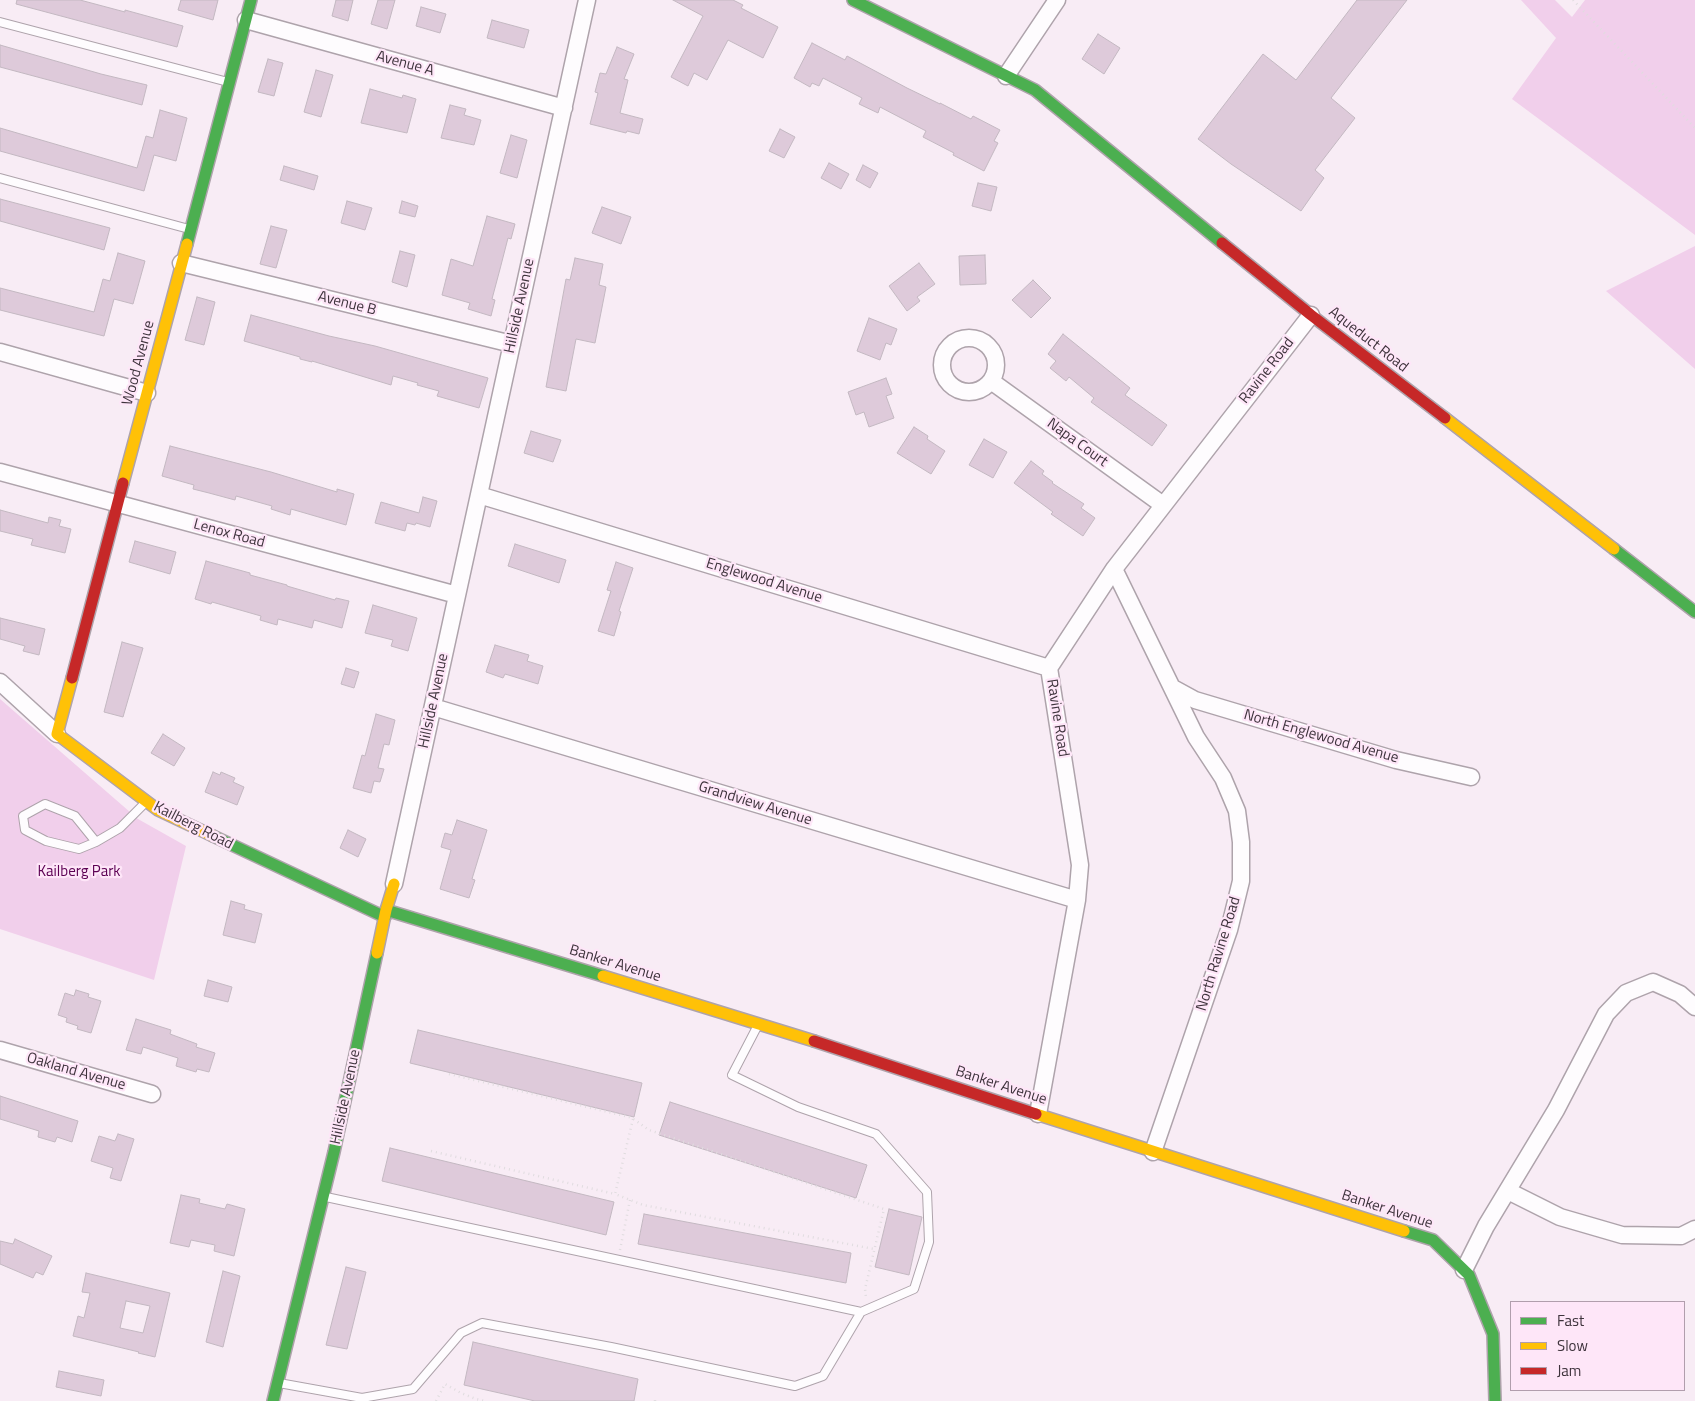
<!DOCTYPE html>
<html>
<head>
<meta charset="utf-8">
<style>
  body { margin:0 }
  #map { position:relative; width:1695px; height:1401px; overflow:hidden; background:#f8ecf5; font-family:"Titillium Web",sans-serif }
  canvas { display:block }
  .legend { position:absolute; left:1510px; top:1301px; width:175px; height:90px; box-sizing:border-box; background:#fee6f8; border:1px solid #b19ead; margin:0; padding:6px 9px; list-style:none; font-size:15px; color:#3e333c }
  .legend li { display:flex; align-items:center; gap:10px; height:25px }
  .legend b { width:25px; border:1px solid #b19ead }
</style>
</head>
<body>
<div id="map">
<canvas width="1695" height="1401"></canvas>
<ul class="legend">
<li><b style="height:6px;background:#4caf50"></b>Fast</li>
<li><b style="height:6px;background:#ffc107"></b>Slow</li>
<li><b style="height:6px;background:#c62828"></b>Jam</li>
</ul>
</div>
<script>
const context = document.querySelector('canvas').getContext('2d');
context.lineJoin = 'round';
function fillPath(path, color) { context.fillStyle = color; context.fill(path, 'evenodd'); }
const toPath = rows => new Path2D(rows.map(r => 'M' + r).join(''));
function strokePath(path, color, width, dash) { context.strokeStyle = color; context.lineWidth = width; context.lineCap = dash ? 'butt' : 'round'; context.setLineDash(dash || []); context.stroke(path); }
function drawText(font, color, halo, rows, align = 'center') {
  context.font = font + ' "Titillium Web",sans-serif'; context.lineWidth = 4.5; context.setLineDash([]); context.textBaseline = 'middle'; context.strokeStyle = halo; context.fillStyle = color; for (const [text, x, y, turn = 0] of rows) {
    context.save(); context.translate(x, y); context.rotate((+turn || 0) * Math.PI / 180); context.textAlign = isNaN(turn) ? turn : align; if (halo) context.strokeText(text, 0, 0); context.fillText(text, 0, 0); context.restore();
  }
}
fillPath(toPath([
  [1521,0,1555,0,1572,17,1585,0,1695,0,1695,235,1512,99,1556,38],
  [1695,246,1695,369,1606,291],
  [0,699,138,819,186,846,154,980,0,929]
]), '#f1cfeb');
const building = toPath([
  [17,0,80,0,125,12,125,10,183,26,177,47,16,4,17,0],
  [181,0,218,0,213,20,178,10,181,0],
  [336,0,353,0,348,21,332,16,336,0],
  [378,0,395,0,387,29,371,24,378,0],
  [673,0,733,0,743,5,741,8,778,27,763,58,728,40,707,80,694,73,688,86,671,77,703,16,673,0],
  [1357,0,1407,0,1331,98,1355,118,1315,170,1324,178,1301,211,1231,164,1198,139,1263,54,1296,80,1357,0],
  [421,7,446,14,440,33,416,26,421,7],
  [492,20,529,30,524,48,487,38,492,20],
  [1098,34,1120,48,1104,74,1082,59,1098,34],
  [812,43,845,60,847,56,907,88,940,104,940,103,971,119,973,116,1000,130,994,141,998,143,984,171,953,155,954,153,923,137,926,131,880,107,878,113,859,104,862,98,823,78,819,86,812,83,810,87,794,78,812,43],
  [0,45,101,74,147,85,142,105,0,67,0,45],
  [617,47,634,54,624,79,628,80,620,113,643,119,639,134,627,131,626,133,590,124,598,93,595,92,600,73,606,74,617,47],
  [268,59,283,63,274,96,258,92,268,59],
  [316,70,333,75,321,117,304,112,316,70],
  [370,89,402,98,403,95,416,99,407,133,361,123,370,89],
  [450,105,466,109,464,115,481,120,474,145,441,138,450,105],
  [160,110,187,118,176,161,154,155,144,191,0,151,0,128,137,168,146,136,153,138,160,110],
  [780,129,795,137,784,158,769,151,780,129],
  [511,135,527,140,517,178,500,173,511,135],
  [829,163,849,174,841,189,821,178,829,163],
  [863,165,878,173,870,188,856,180,863,165],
  [284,166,318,176,314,190,280,180,284,166],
  [978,183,997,187,991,211,972,206,978,183],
  [0,199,110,228,104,250,0,221,0,199],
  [347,201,372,208,365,230,341,223,347,201],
  [402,201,418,206,415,217,399,213,402,201],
  [602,207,631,217,621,244,592,233,602,207],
  [487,216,515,224,511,239,508,238,500,269,492,299,495,300,491,316,468,309,470,303,442,295,451,259,473,266,487,216],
  [271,226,287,230,276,268,260,264,271,226],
  [400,251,415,255,407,287,392,282,400,251],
  [118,253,145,261,133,304,114,299,104,336,0,310,0,288,94,312,103,279,110,281,118,253],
  [985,255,986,284,960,285,959,256,985,255],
  [575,258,603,264,599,285,606,287,595,343,576,339,566,391,546,387,566,279,570,280,575,258],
  [919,263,935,284,917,297,920,301,907,311,889,286,919,263],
  [1033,280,1051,298,1031,318,1012,300,1033,280],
  [197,297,215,302,204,345,185,340,197,297],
  [251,315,329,336,375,346,488,378,479,408,437,396,439,391,417,385,418,383,393,376,391,385,312,361,312,362,300,359,300,357,244,341,251,315],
  [869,318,897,329,891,345,886,343,880,360,857,351,869,318],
  [1063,334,1130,388,1125,395,1167,425,1152,446,1091,402,1094,398,1069,377,1066,381,1050,368,1056,361,1048,354,1063,334],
  [886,378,892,394,886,396,894,418,869,427,864,412,856,415,848,392,886,378],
  [914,427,928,436,927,439,945,451,931,474,897,453,914,427],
  [531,431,561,440,553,462,524,453,531,431],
  [984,439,1007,452,993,478,969,465,984,439],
  [170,446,271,472,337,492,337,489,354,494,346,525,291,509,290,515,271,509,272,506,236,496,235,500,209,493,193,489,194,485,162,476,170,446],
  [1031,461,1044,471,1042,474,1053,482,1052,483,1084,504,1081,508,1095,518,1083,536,1051,514,1053,512,1014,483,1031,461],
  [423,497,437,501,430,527,416,523,415,525,407,523,405,531,375,523,381,502,419,513,423,497],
  [0,510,48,523,49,517,61,520,59,526,71,529,65,553,31,545,33,539,0,531,0,510],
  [135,541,176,552,170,574,129,562,135,541],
  [515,544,566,560,559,583,508,566,515,544],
  [206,561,250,573,250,575,287,585,287,586,335,600,336,598,349,601,342,628,314,620,312,628,278,619,277,625,260,620,261,616,212,602,211,604,195,599,206,561],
  [616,562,633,568,619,611,621,612,614,636,598,631,611,591,607,590,616,562],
  [373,605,417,618,408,651,391,646,393,640,365,633,373,605],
  [0,618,45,629,39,655,23,651,25,646,0,639,0,618],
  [122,642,143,648,123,717,104,712,122,642],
  [495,645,529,655,527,661,543,666,538,684,505,674,503,678,486,672,495,645],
  [346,668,359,672,354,688,341,684,346,668],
  [376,714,395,720,389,745,384,744,378,768,384,769,380,782,374,781,371,793,353,788,362,755,365,756,376,714],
  [163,734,185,748,174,766,151,753,163,734],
  [213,772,220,775,221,772,235,778,233,782,244,787,237,805,205,792,213,772],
  [457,820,487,830,472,879,475,880,469,898,440,889,451,850,441,847,445,833,452,835,457,820],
  [348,830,366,839,358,857,340,848,348,830],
  [231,901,245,905,244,909,262,914,255,943,223,935,231,901],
  [208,980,232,987,228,1002,204,996,208,980],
  [76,990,89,994,88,997,101,1001,91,1033,77,1029,78,1026,66,1022,67,1018,58,1015,65,993,74,996,76,990],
  [136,1019,171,1030,170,1034,197,1044,196,1047,215,1053,209,1072,197,1069,196,1072,176,1066,178,1058,143,1047,141,1054,126,1050,136,1019],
  [418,1030,642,1083,634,1117,410,1063,418,1030],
  [0,1096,78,1121,72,1142,57,1137,55,1142,38,1137,39,1131,0,1119,0,1096],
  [670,1102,867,1165,856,1198,659,1135,670,1102],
  [118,1134,134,1139,121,1181,110,1178,113,1168,91,1161,99,1136,115,1141,118,1134],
  [390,1148,614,1202,606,1235,382,1181,390,1148],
  [181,1195,200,1199,199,1203,225,1209,227,1204,245,1209,234,1256,214,1251,215,1245,191,1240,189,1247,170,1243,181,1195],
  [889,1209,922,1217,909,1275,875,1267,889,1209],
  [644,1214,851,1253,846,1283,638,1244,644,1214],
  [15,1239,52,1256,43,1275,36,1272,33,1278,0,1264,0,1241,13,1244,15,1239],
  [346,1267,366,1272,347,1349,326,1345,346,1267],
  [223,1271,240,1276,223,1347,206,1342,223,1271],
  [86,1273,170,1293,155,1357,138,1353,139,1352,73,1336,78,1316,84,1318,90,1293,82,1292,86,1273],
  [126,1301,150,1306,143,1333,120,1328,126,1301],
  [473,1342,638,1379,634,1401,535,1401,464,1385,473,1342],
  [59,1371,104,1380,101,1396,56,1387,59,1371]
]);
fillPath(building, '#decada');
strokePath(building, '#c3b8c1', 1);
const lane = toPath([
  [0,22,228,82],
  [0,178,189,229],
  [96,842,79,849,46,841,25,830,23,816,45,804,75,816,96,842,120,828,145,803],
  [326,1197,861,1312],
  [279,1383,362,1398],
  [361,1401,362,1398,413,1389,461,1333,482,1323,611,1347,795,1386,823,1376,861,1312,914,1289,929,1242,927,1192,876,1134,798,1107,732,1075,758,1025]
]);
const street = toPath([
  [246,20,564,108],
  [1006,76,1057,0],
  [181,263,512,344],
  '942 365a27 27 0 1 1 54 0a27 27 0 1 1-54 0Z',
  [0,352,147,393],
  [991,381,1163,505],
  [0,472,457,595],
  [479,495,1049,668],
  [1114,569,1196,737,1223,778,1237,811,1241,842,1241,881,1229,930,1153,1152],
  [0,682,57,734],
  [1173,688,1195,700,1396,760,1471,777],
  [433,707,1077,900],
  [394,884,587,0],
  [0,1050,152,1094],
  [1038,1114,1077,900,1080,865,1049,668,1114,569,1311,315],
  [1508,1191,1560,1217,1622,1235,1681,1236,1695,1229],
  [1464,1270,1486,1226,1556,1110,1606,1014,1626,993,1653,982,1680,994,1695,1007]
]);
const fast = toPath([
  [853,0,1035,90,1222,243],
  [187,244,251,0],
  [1614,549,1695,612],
  [213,836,385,917],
  [386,910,603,976],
  [1404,1231,1433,1240,1469,1275,1493,1334,1495,1401],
  [273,1401,334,1152,377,953]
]);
const slow = toPath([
  [1445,418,1614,549],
  [123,483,187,244],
  [72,678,57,734,158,810,213,836],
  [377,953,386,910,394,884],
  [603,976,814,1041],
  [1036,1114,1404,1231]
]);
const jam = toPath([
  [1222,243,1311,315,1445,418],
  [72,678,123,483],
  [814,1041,1036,1114]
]);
strokePath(lane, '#aea3ab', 10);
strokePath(street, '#aea3ab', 19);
strokePath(fast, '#aea3ab', 14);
strokePath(slow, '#aea3ab', 14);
strokePath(jam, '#aea3ab', 14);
strokePath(toPath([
  [1573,0,1695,128],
  [449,1074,629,1117,635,1120,649,1130,884,1209,865,1289,866,1297],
  [633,1119,615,1194,643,1205,874,1249],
  [431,1151,615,1194],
  [620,1250,630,1200],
  [436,1401,445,1384,461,1393,476,1399,485,1401],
  [655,1401,655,1397]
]), '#e0dcdf', 2.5, [1, 4]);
strokePath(lane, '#fefcfe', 8);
strokePath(street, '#fefcfe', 16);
strokePath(fast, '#4caf50', 11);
strokePath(slow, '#ffc107', 11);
strokePath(jam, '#c62828', 11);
drawText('15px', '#3e333c', '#fee6f8', [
  ["Avenue A",405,64,15],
  ["Avenue B",347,304,14],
  ["Hillside Avenue",520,306,-78],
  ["Aqueduct Road",1368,340,38],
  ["Wood Avenue",139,363,-75],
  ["Ravine Road",1267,371,-52],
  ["Napa Court",1077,443,36],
  ["Lenox Road",229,534,15],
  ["Englewood Avenue",764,581,17],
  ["Hillside Avenue",434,701,-78],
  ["Ravine Road",1057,718,81],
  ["North Englewood Avenue",1321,737,16],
  ["Grandview Avenue",755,804,17],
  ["Kailberg Road",193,826,27],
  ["North Ravine Road",1219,954,-73],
  ["Banker Avenue",615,964,17],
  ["Oakland Avenue",76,1072,16],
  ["Banker Avenue",1001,1086,18],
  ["Hillside Avenue",346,1097,-78],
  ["Banker Avenue",1387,1210,18]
]);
drawText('15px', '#5c0053', '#fee6f8', [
  ["Kailberg Park",79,872]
]);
</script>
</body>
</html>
